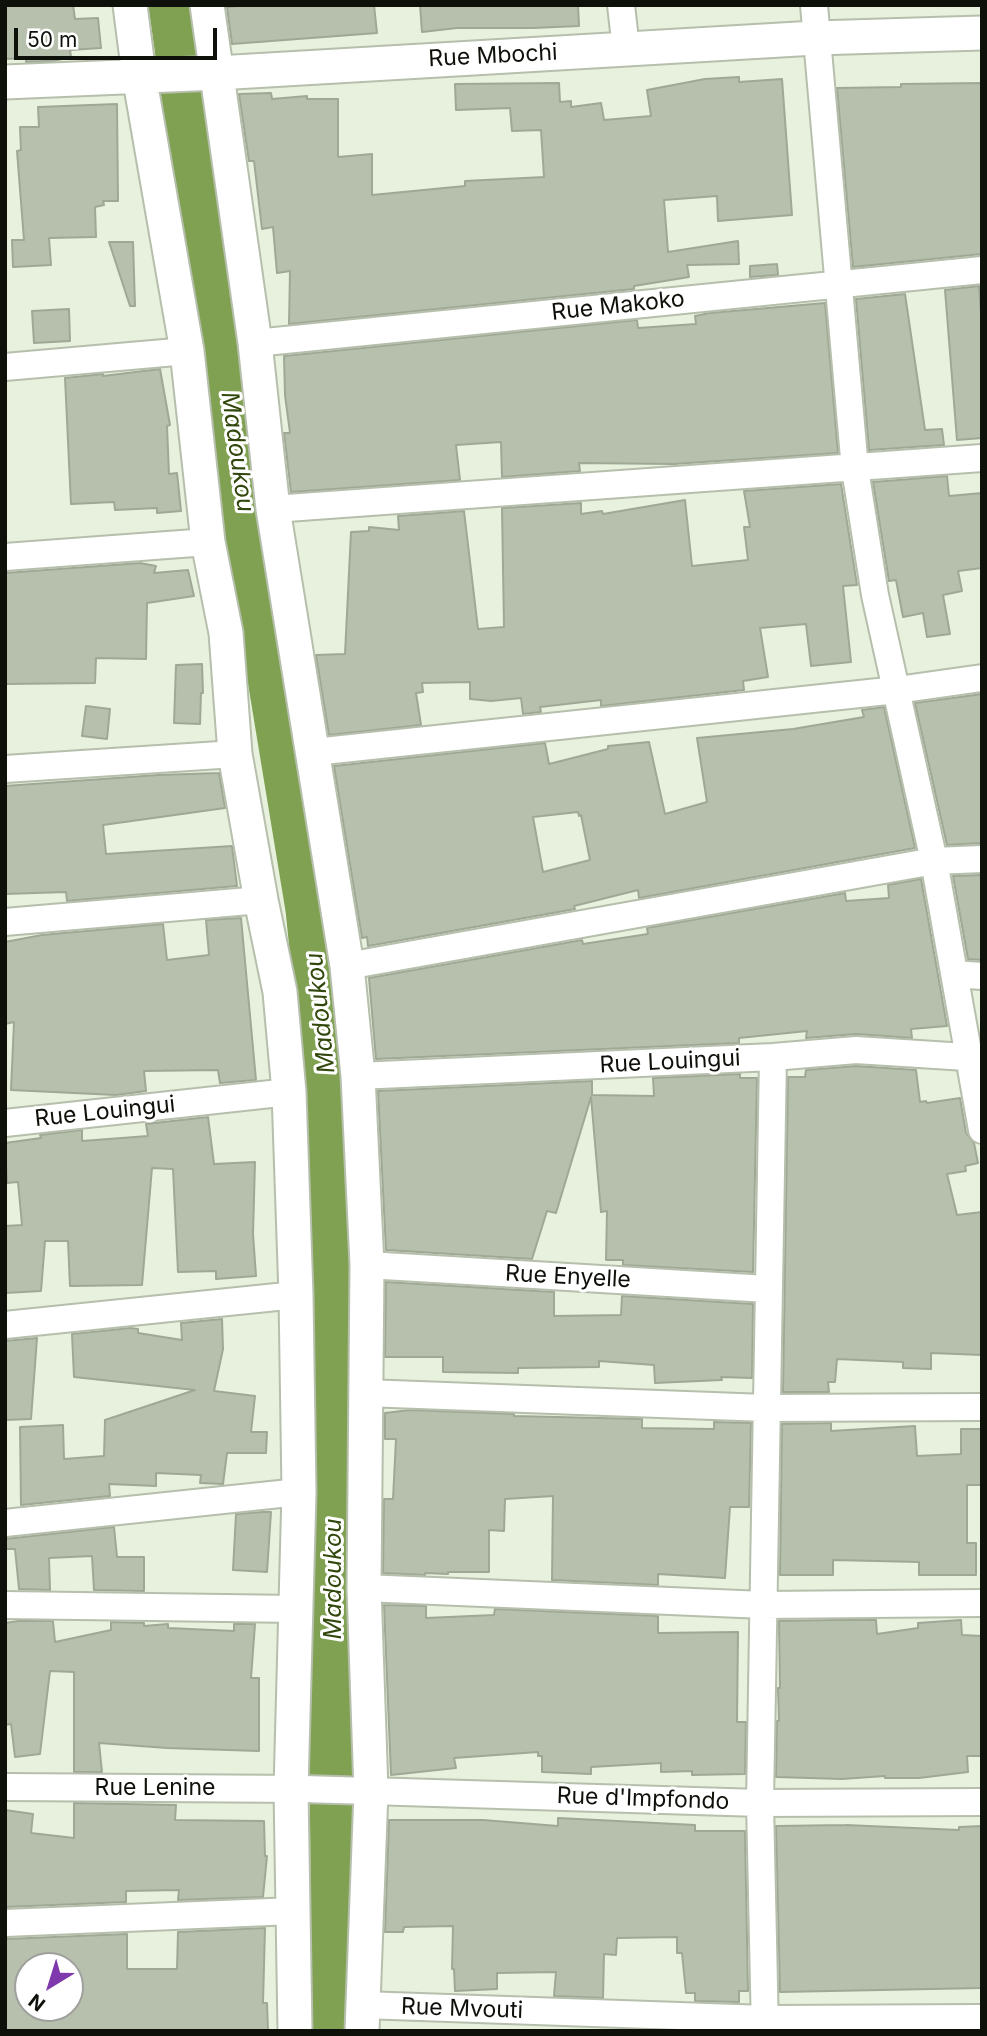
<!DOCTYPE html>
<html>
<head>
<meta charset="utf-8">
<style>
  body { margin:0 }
  #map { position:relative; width:987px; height:2036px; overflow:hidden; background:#e7f1dd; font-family:Inter,sans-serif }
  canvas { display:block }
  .frame { position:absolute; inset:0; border:7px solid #0e110a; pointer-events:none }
  .north { position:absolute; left:14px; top:1952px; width:70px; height:70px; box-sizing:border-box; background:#fff; border:2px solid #9fa09d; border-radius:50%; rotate:218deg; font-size:19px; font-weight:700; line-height:28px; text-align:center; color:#0e110a }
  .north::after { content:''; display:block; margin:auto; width:24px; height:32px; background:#7e39ad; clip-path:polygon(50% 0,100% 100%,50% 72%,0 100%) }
  .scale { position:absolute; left:14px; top:28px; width:203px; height:32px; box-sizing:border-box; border:4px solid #0e110a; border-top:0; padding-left:9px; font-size:21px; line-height:24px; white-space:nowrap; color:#0e110a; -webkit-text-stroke:5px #fff; paint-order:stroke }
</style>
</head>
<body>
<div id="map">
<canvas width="987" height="2036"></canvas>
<div class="frame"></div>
<div class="north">N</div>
<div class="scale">50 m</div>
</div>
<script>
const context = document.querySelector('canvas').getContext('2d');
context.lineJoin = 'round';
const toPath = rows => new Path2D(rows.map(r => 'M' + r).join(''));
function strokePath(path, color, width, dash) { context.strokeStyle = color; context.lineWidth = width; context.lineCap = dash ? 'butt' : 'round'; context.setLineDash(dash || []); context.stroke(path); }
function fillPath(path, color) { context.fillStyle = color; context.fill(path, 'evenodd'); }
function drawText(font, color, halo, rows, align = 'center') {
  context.font = font + ' Inter,sans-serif'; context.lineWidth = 6; context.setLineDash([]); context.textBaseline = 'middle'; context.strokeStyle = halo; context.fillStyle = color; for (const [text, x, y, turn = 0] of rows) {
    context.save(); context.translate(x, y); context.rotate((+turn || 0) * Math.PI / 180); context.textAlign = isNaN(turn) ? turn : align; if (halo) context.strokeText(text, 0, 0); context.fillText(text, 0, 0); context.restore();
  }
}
strokePath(toPath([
  [173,5,246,521,310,909,332,1126,332,1458,336,2031]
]), '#7fa151', 49);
const building = toPath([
  [5,5,73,5,75,19,98,18,101,48,70,50,71,57,53,61,26,62,26,58,5,59,5,5],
  [252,5,374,5,377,33,232,44,227,7,252,5],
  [420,5,578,5,579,26,533,28,457,28,422,32,420,5],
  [739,77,739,82,782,79,792,215,718,221,717,196,664,200,668,252,738,241,739,264,687,265,689,277,634,286,634,289,289,324,290,271,277,273,273,227,262,229,254,161,249,161,239,94,271,93,272,99,307,96,307,99,338,99,338,157,372,154,372,195,465,186,465,181,544,177,541,130,512,131,510,108,456,110,455,84,559,83,560,102,571,101,571,107,601,103,604,120,651,116,647,90,705,79,739,77],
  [982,83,982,254,853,267,837,88,901,87,901,84,982,83],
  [117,104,118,201,103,201,104,205,95,207,96,237,49,238,51,265,13,267,12,240,24,240,17,151,21,150,20,127,39,127,38,107,117,104],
  [109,242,133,242,135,306,130,306,109,242],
  [777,264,778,275,750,277,750,266,777,264],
  [979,286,982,329,982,438,957,440,945,290,979,286],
  [905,294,925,430,942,429,944,445,869,450,856,299,905,294],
  [825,303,838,453,674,464,579,463,580,471,502,477,501,442,456,445,460,480,291,492,284,433,290,433,285,395,284,356,637,320,638,328,696,324,695,316,710,313,825,303],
  [69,309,70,341,34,343,32,311,69,309],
  [160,369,170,425,167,426,169,474,177,473,181,511,157,513,157,508,115,510,114,502,71,504,65,378,103,374,103,376,160,369],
  [947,476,949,496,982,493,982,568,958,571,962,591,943,595,950,634,927,637,923,613,903,617,896,580,889,581,873,482,947,476],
  [841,484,857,585,843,586,851,662,811,666,806,624,760,628,768,677,743,681,744,690,601,706,601,700,540,707,541,712,523,714,521,698,491,701,470,699,470,682,422,683,423,692,416,693,421,725,329,735,316,655,345,654,351,532,369,531,369,527,399,530,398,516,464,511,478,629,504,627,502,508,581,503,581,514,602,511,603,514,685,500,692,566,748,560,744,527,750,527,744,491,841,484],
  [140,563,156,566,154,573,188,570,194,596,147,603,146,659,96,658,95,683,5,684,5,573,140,563],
  [202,664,203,693,201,693,200,724,174,723,176,665,202,664],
  [982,694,982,843,947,845,915,703,982,694],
  [86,706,110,709,107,739,82,736,86,706],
  [884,707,915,848,639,898,638,890,574,906,575,909,368,946,367,937,362,938,334,766,545,743,549,764,608,749,608,746,649,742,665,814,707,802,697,738,793,729,864,717,862,710,884,707],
  [578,812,579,816,581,815,590,860,543,872,533,817,578,812],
  [219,773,225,808,103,825,106,854,232,846,237,886,67,901,66,892,5,894,5,786,158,775,219,773],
  [982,875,982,960,968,959,953,876,982,875],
  [921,879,947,1026,911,1029,912,1038,857,1034,806,1038,807,1031,739,1038,739,1043,376,1059,369,978,582,940,583,944,648,934,647,928,845,893,846,901,889,898,888,885,921,879],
  [241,918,256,1080,220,1083,218,1070,144,1071,146,1091,116,1095,11,1090,14,1022,5,1024,5,942,42,935,163,924,167,960,209,955,206,920,241,918],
  [856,1066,916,1070,920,1102,926,1101,927,1103,960,1098,966,1133,974,1143,978,1163,965,1166,966,1171,947,1174,957,1215,982,1212,982,1355,931,1353,931,1369,903,1368,903,1362,837,1359,835,1382,828,1382,829,1392,783,1392,788,1077,805,1077,806,1070,856,1066],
  [740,1074,740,1078,757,1078,753,1272,623,1265,623,1260,606,1260,607,1211,601,1212,591,1097,556,1213,547,1211,532,1259,386,1250,378,1091,592,1081,592,1095,654,1096,653,1078,740,1074],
  [208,1117,214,1164,255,1162,253,1234,256,1276,216,1279,216,1271,178,1272,173,1169,152,1168,142,1285,70,1286,68,1241,45,1241,41,1291,5,1293,5,1226,22,1225,18,1182,7,1183,5,1143,41,1138,40,1135,82,1130,82,1141,148,1136,146,1124,208,1117],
  [386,1282,554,1292,554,1316,621,1315,622,1296,753,1304,752,1378,721,1377,722,1380,655,1383,654,1365,599,1361,599,1367,518,1368,518,1373,443,1372,443,1357,385,1357,386,1282],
  [222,1319,223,1349,214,1391,255,1396,251,1432,267,1432,266,1453,227,1453,223,1484,200,1483,201,1475,156,1473,156,1486,109,1484,110,1496,21,1505,20,1427,63,1425,64,1459,104,1456,105,1420,195,1390,74,1377,72,1334,130,1328,138,1329,138,1333,182,1340,181,1323,222,1319],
  [37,1338,31,1419,5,1420,5,1341,37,1338],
  [410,1410,514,1414,514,1416,642,1419,642,1428,714,1429,714,1422,751,1423,749,1507,730,1507,725,1578,658,1574,658,1585,552,1580,553,1496,505,1499,504,1531,489,1530,489,1572,448,1572,448,1574,425,1573,425,1575,383,1573,384,1499,393,1499,396,1439,385,1439,385,1413,410,1410],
  [831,1423,831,1431,915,1426,917,1456,961,1454,961,1429,982,1429,982,1485,967,1485,967,1543,976,1543,976,1575,919,1575,919,1562,833,1560,833,1575,780,1575,782,1424,831,1423],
  [263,1512,271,1512,267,1572,233,1570,236,1514,263,1512],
  [114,1527,117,1557,144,1557,144,1591,94,1590,92,1556,49,1558,50,1590,19,1589,15,1549,5,1549,5,1539,114,1527],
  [384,1605,426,1606,426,1618,494,1615,495,1609,658,1616,658,1633,738,1632,737,1722,746,1722,745,1774,692,1775,692,1771,661,1772,661,1763,591,1767,591,1774,542,1772,542,1756,538,1756,538,1752,454,1758,456,1768,391,1775,384,1605],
  [832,1620,876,1620,877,1634,918,1628,918,1623,961,1620,962,1635,982,1636,982,1756,967,1756,968,1772,919,1778,885,1778,885,1776,842,1779,776,1777,777,1721,779,1721,778,1688,780,1688,779,1621,832,1620],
  [18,1621,53,1621,55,1642,111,1630,111,1622,144,1623,144,1626,168,1624,168,1628,234,1631,234,1624,255,1624,251,1678,259,1678,259,1751,167,1748,99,1743,102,1772,74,1772,74,1672,50,1671,40,1754,15,1757,11,1724,5,1725,5,1623,18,1621],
  [74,1803,176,1805,175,1820,264,1821,265,1856,267,1856,263,1897,178,1900,179,1890,126,1891,126,1902,5,1907,5,1810,33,1814,31,1833,74,1838,74,1803],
  [558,1818,695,1825,695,1831,745,1831,748,1991,739,1991,739,2002,695,2001,695,1993,686,1993,682,1953,677,1953,677,1937,617,1938,616,1955,604,1954,603,1998,554,1996,556,1972,497,1973,497,1989,455,1991,454,1969,452,1969,453,1926,404,1927,403,1932,385,1932,389,1820,483,1820,558,1826,558,1818],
  [846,1825,959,1830,959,1827,982,1826,982,1988,780,1992,776,1826,846,1825],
  [265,1928,263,2003,267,2003,268,2031,5,2031,5,1939,127,1934,127,1969,177,1969,178,1932,265,1928],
  [28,1966,70,1966,70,2008,28,2008,28,1966]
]);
fillPath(building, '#b6c0ac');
strokePath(building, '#9fa896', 2);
const minor = toPath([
  [621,5,626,49],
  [814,5,855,469,875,595,934,861,982,1130],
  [255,343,982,270],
  [5,367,187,351],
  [273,509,982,458],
  [5,557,208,542],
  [314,752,897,690,982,678],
  [5,769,235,754],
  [5,922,261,900],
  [347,966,934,861,982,859],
  [954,974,982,976],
  [358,1076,773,1057,856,1050,982,1058],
  [5,1123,289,1092],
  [367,1265,768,1289],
  [5,1325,296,1295],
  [365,1393,766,1408,982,1407],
  [5,1523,299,1492],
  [364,1588,764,1605,982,1603],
  [5,1605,297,1609],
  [5,1787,304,1789,760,1803,982,1802],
  [5,1923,294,1911],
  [362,2005,766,2019,982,2018],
  [765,2031,760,1803,773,1057]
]);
const major = toPath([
  [130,5,139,75,187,351,208,542,226,633,235,754,261,900,280,992,289,1092,296,1295,299,1492,291,1789,295,2031],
  [207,5,255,343,273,509,347,966,358,1076,367,1265,364,1588,371,1791,362,2031],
  [5,82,217,73,815,38,982,33]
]);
strokePath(minor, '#b6bfac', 30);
strokePath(major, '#b6bfac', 37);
strokePath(minor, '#fff', 26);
strokePath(major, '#fff', 33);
drawText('23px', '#0e110a', '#fff', [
  ["Rue Mbochi",493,56,-3],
  ["Rue Makoko",618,306,-6],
  ["Rue Louingui",670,1062,-3],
  ["Rue Louingui",105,1112,-6],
  ["Rue Enyelle",568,1277,3],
  ["Rue Lenine",155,1788],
  ["Rue d'Impfondo",643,1799,2],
  ["Rue Mvouti",462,2009,2]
]);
drawText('italic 24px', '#31470b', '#fff', [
  ["Madoukou",237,452,82],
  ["Madoukou",321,1013,-96],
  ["Madoukou",334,1579,-90]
]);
</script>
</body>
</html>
